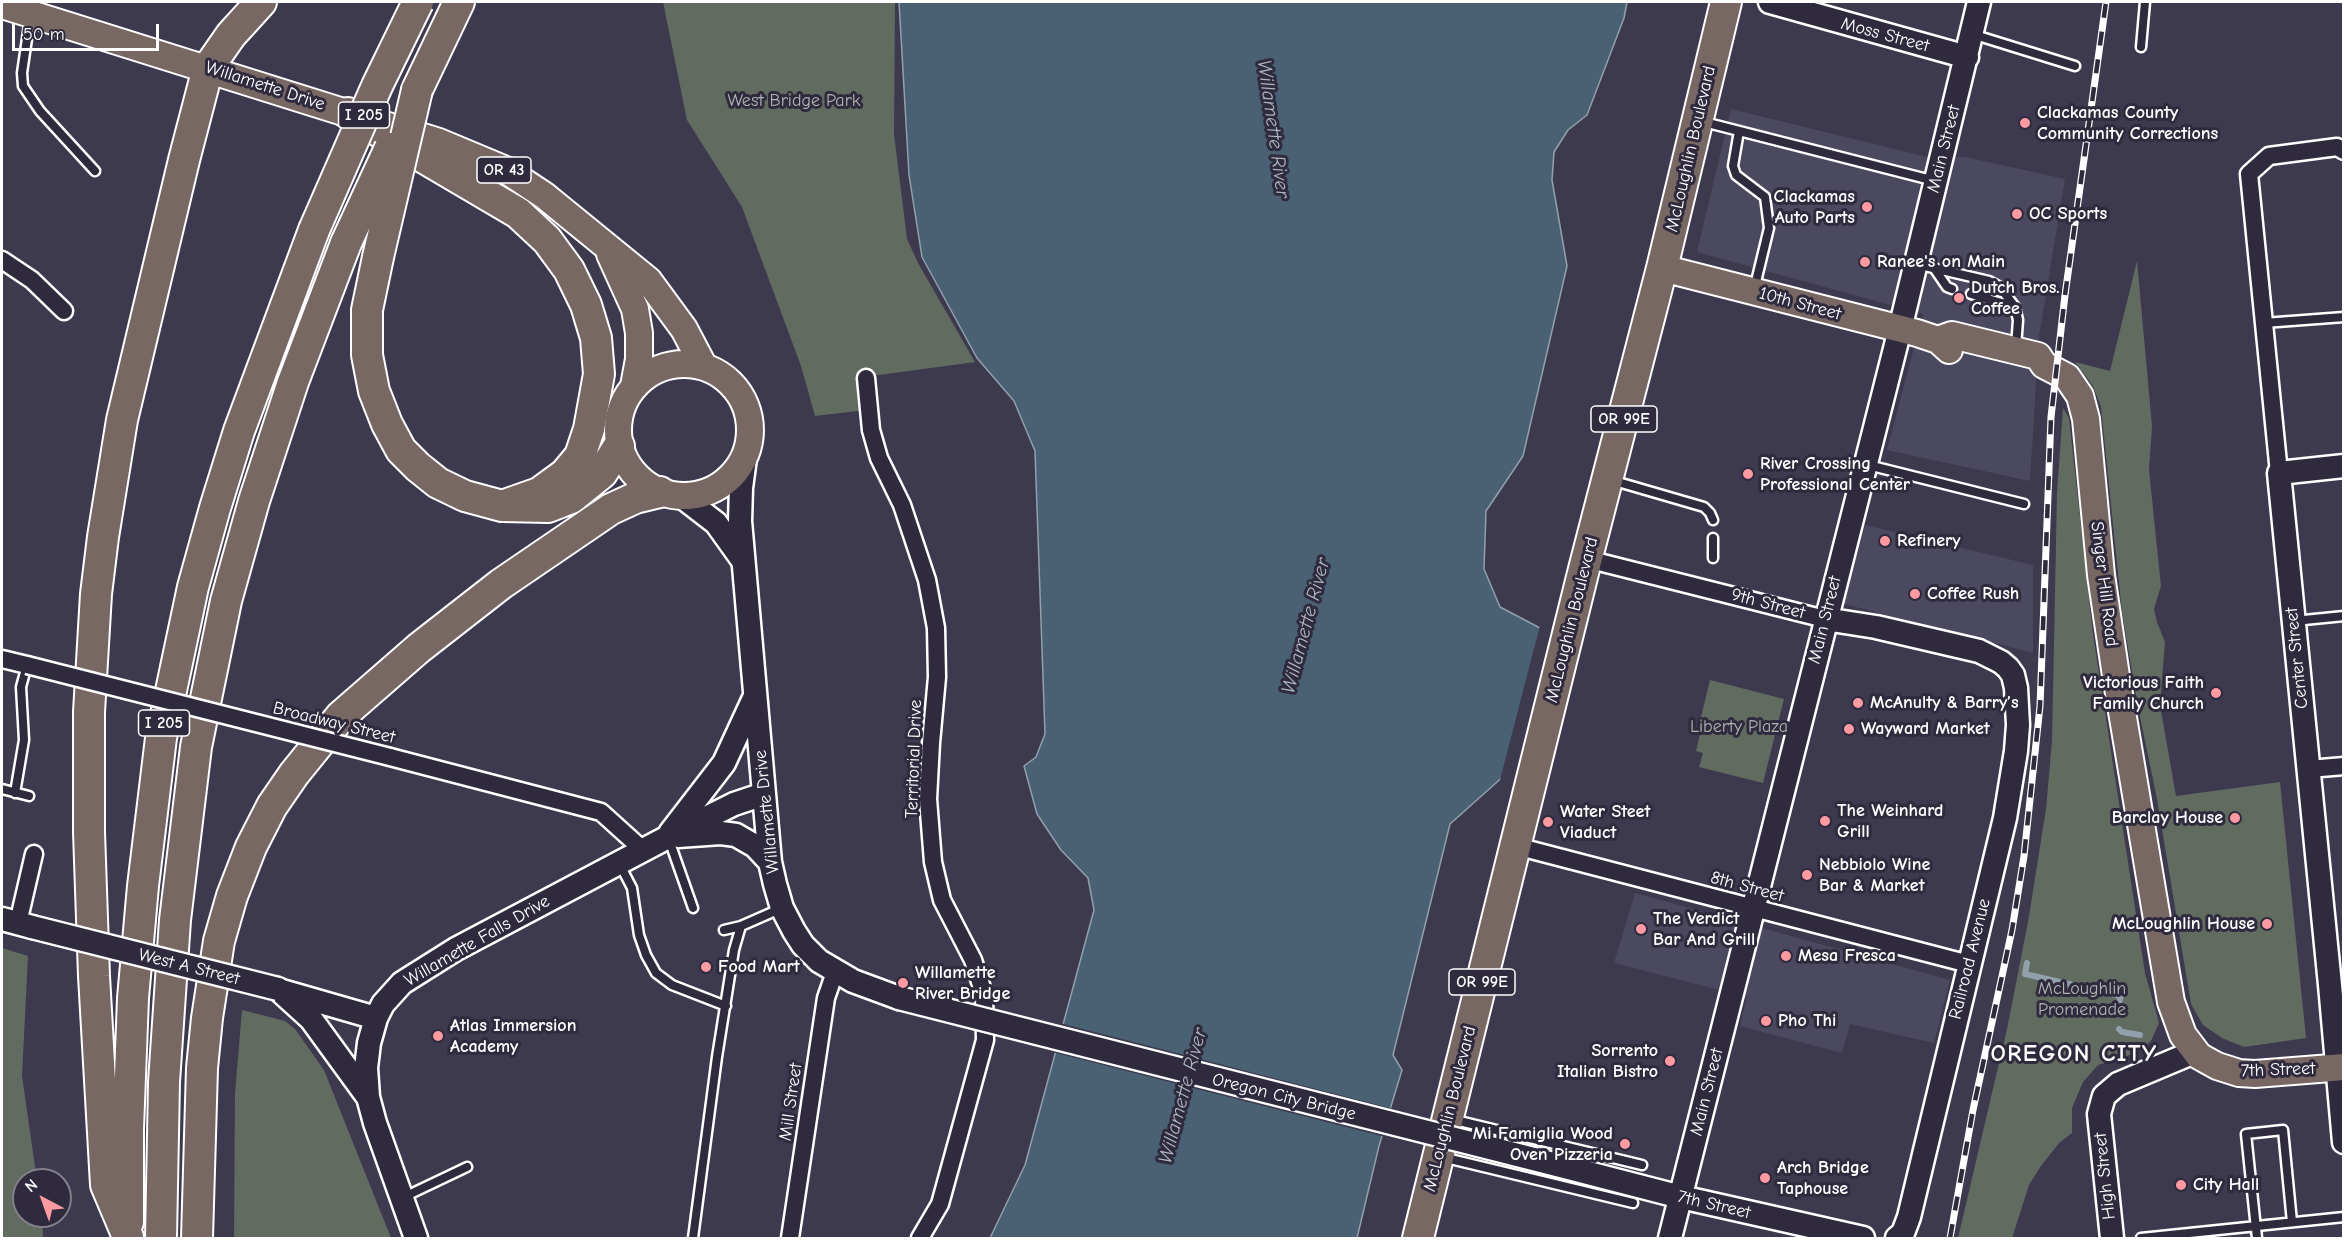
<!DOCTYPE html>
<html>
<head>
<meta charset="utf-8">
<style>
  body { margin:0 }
  #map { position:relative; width:2345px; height:1240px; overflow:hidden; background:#3d3a50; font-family:"Comic Neue",sans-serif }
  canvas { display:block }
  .frame { position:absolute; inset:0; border:3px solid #fff; pointer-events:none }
  .north { position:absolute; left:12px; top:1168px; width:60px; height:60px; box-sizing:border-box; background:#2f2a3d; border:2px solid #827f8b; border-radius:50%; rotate:319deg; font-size:16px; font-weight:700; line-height:24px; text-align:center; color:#fff }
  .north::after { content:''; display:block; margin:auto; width:21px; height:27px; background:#ff9aa2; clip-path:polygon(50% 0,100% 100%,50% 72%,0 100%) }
  .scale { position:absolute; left:12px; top:24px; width:147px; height:27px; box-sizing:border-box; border:3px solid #fff; border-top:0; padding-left:8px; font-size:18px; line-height:21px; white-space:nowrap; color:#fff; -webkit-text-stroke:4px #2f2a3d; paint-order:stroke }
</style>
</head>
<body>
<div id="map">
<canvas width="2345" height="1240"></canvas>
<div class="frame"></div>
<div class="north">N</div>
<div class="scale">50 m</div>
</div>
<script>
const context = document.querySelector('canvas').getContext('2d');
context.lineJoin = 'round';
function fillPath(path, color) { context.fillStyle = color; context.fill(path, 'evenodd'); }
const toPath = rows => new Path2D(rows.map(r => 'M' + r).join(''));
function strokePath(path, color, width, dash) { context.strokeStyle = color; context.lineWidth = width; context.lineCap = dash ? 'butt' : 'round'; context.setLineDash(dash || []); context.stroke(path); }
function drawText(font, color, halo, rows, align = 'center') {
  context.font = font + ' "Comic Neue",sans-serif'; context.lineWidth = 6; context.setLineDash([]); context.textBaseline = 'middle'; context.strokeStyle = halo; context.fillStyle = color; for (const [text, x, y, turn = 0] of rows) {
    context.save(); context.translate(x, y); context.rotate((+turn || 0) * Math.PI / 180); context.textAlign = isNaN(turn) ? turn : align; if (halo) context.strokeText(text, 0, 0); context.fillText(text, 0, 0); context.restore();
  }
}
fillPath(toPath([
  [1731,109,1927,157,1965,157,2065,179,2039,336,2030,481,1887,450,1923,314,1697,252],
  [1865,525,2033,565,2033,653,1844,604],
  [1635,893,1950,980,1934,1043,1850,1024,1842,1053,1740,1026,1747,997,1614,963]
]), '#4b4960');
fillPath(toPath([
  [663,2,895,2,894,134,907,239,918,263,975,362,864,377,866,410,815,416,801,366,742,207,687,120],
  [2137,261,2152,426,2149,470,2161,586,2154,609,2157,622,2165,642,2160,705,2176,796,2280,782,2306,1038,2244,1047,2222,1038,2203,1025,2191,1004,2157,799,2138,707,2122,612,2101,407,2093,386,2075,362,2110,371],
  [2063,408,2069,418,2093,634,2145,973,2159,1023,2151,1041,2136,1053,2098,1065,2083,1082,2072,1108,2072,1133,2059,1143,2041,1166,2029,1185,2012,1238,1958,1238,2007,1029,2028,922,2046,809,2052,741,2057,493],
  [1710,680,1784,699,1763,783,1699,767,1703,753,1696,751,1701,730,1698,729],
  [2,948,28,956,22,1076,37,1180,24,1180,24,1216,42,1216,43,1238,2,1238],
  [242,1010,285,1021,295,1029,324,1070,391,1238,234,1238,235,1093]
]), '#616b5f');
const water = toPath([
  [899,2,1627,2,1624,18,1587,115,1568,130,1554,152,1552,180,1567,266,1523,456,1486,511,1484,569,1500,607,1540,628,1506,774,1450,824,1393,1055,1402,1070,1379,1146,1357,1238,990,1238,1025,1165,1094,910,1088,878,1061,850,1037,814,1024,766,1036,757,1045,734,1035,451,1014,401,977,358,922,257,909,175,899,2]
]);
fillPath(water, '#4a6174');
strokePath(water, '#92a0ac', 1.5);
fillPath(toPath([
  [1540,625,1543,628,1509,774,1499,784],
  [1060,1023,1394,1109,1385,1137,1052,1052]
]), '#3d3a50');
strokePath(toPath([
  [2027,963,2025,974,2121,996,2116,1012],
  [2119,1029,2122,1032,2140,1035]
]), '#92a0ac', 6);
const lane = toPath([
  [30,18,22,73,23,86,40,111,95,171],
  [1972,34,2075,66],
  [2141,47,2145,2],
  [1704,122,1935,181],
  [1739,131,1733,166,1736,175,1765,197,1769,228,1754,290],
  [1916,264,1989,281,2000,287,2015,307,2018,320,2016,347],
  [1934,268,1947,287,1952,289],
  [1971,294,2015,307],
  [2264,323,2344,317],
  [1868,465,2024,504],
  [1611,480,1704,507,1710,513,1713,520],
  [1713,538,1713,558],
  [2294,621,2344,616],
  [2,789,29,796],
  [15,793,24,740,21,687,27,665],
  [668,837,693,908],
  [619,863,632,888,639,935,646,955,656,973,672,985,726,1006],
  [724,930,741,926,782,908],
  [1451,1119,1642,1165],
  [1442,1157,1633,1203],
  [404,1197,467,1167],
  [693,1238,717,1057,734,950,741,926],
  [2141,1238,2344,1217],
  [2257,1238,2246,1134,2283,1130,2292,1222]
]);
const street = toPath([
  [2,260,32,280,64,311],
  [866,378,871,430,879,458,902,505,927,580,936,628,937,677,931,743,928,799,933,862,942,900,973,960,984,994,985,1040,940,1204,920,1238],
  [2279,473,2249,174,2269,156,2337,147,2344,151],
  [1587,559,1825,619],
  [2,659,27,665],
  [390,757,601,812,643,850],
  [2309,769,2344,766],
  [1516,846,1969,964],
  [18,923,34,854],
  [790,1238,826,998,835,972]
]);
const secondary = toPath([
  [1770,2,1967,57],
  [746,451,741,488,740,521,770,862,775,884,782,908,794,931,803,945,819,961,853,981,899,998],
  [2344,466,2279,473,2330,985,2344,1142],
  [681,496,716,523,741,558],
  [1825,619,1876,627,1979,651,2001,662,2008,668,2013,675,2016,688,2018,725,2016,751,2005,818,1909,1217,1903,1233,1897,1238],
  [670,833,724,763,755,696],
  [678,836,721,833,736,835,755,846,770,862],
  [2,919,32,927],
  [278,989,311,1019,367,1096],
  [282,991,376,1018],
  [1565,1167,1681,1197,1863,1238],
  [416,1238,375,1123,368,1097,366,1068,369,1043,376,1018,383,1004,402,983,456,949,668,837,734,804,764,794],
  [1670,1238,1900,329,1979,2],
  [2112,1238,2099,1114,2104,1096,2118,1084,2194,1052]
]);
const primary = toPath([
  [2,5,439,142,506,170,545,196,648,280,684,329,704,367],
  [610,254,635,309,639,333,639,359,634,386],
  [1662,268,1917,333,1938,340,1949,350],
  [1938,340,1952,335,2038,356,2044,365,2067,377,2080,396,2086,419,2101,575,2116,676,2171,1002,2183,1035,2199,1056,2217,1066,2239,1073,2255,1074,2344,1067],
  '618 430a66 66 0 1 1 132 0a66 66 0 1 1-132 0Z'
]);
const highway = toPath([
  [417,90,459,2],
  [348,113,518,213,547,240,569,270,586,305,596,338,599,374,589,429,580,456,565,474,539,493,502,506],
  [378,257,367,310,367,355,374,391,387,424,401,450,418,467,438,483,465,496,502,506,548,507,571,498,602,473,619,446],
  [128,1222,128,1129,133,998,143,886,161,738,193,587,215,508,239,431,314,230],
  [128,1237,106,1185,94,976,89,832,89,712,96,594,103,537,122,420,184,160,208,68,231,35,261,2],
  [161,1238,164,1082,175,920,196,747,226,601,254,501,293,382,346,243],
  [197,1238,202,1068,207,1018,219,941,232,896,251,847,272,806,294,774,341,716,419,648,501,584,611,509,635,498,660,492],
  [1418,1238,1584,569,1662,268,1726,2]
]);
strokePath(lane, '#fff', 13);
strokePath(street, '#fff', 21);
strokePath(secondary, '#fff', 27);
strokePath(primary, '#fff', 30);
strokePath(highway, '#fff', 34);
strokePath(lane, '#2f2a3d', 8);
strokePath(street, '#2f2a3d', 16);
strokePath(secondary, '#2f2a3d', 22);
strokePath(primary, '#776864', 26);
strokePath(highway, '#776864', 30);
const rail = toPath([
  [1950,1238,1973,1110,2012,930,2024,856,2040,706,2051,417,2065,295,2106,2]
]);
strokePath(rail, '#fff', 7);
strokePath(rail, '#2f2a3d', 4.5, [14]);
const streetBridge = toPath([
  [27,665,390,757]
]);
const secondaryBridge = toPath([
  [32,927,278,989],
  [899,998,1565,1167]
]);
const highwayBridge = toPath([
  [314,230,377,86,418,2],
  [346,243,390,148],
  [378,257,417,90]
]);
strokePath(streetBridge, '#fff', 21, []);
strokePath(secondaryBridge, '#fff', 27, []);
strokePath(highwayBridge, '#fff', 34, []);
strokePath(streetBridge, '#2f2a3d', 16);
strokePath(secondaryBridge, '#2f2a3d', 22);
strokePath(highwayBridge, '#776864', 30);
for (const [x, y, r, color] of [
  [2025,123,6,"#ff9aa2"],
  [1867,207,6,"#ff9aa2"],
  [2017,214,6,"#ff9aa2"],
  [1865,262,6,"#ff9aa2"],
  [1959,298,6,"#ff9aa2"],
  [1748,474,6,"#ff9aa2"],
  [1885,541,6,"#ff9aa2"],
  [1915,594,6,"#ff9aa2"],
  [2216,693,6,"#ff9aa2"],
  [1858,703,6,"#ff9aa2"],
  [1849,729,6,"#ff9aa2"],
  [2235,818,6,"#ff9aa2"],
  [1825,821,6,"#ff9aa2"],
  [1548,822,6,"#ff9aa2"],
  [1807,875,6,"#ff9aa2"],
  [2267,924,6,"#ff9aa2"],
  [1641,929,6,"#ff9aa2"],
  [1786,956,6,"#ff9aa2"],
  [706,967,6,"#ff9aa2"],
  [903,983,6,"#ff9aa2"],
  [1766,1021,6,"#ff9aa2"],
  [438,1036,6,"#ff9aa2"],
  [1670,1061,6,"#ff9aa2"],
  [1625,1144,6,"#ff9aa2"],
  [1765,1178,6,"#ff9aa2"],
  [2181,1185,6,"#ff9aa2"]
]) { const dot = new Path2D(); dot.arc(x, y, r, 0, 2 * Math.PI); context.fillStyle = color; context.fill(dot); strokePath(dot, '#2f2a3d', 2); }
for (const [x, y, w] of [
  [364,115,51],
  [504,170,54],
  [1624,419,66],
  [164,723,51],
  [1482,982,66]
]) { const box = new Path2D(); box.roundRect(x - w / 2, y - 13, w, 26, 4.5); context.fillStyle = '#2f2a3d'; context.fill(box); strokePath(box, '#fff', 1.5); }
drawText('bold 16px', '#fff', null, [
  ["I 205",364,115],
  ["OR 43",504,170],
  ["OR 99E",1624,419],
  ["I 205",164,723],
  ["OR 99E",1482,982]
]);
drawText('18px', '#fff', '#2f2a3d', [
  ["Moss Street",1885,35,15],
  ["Willamette Drive",265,86,18],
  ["McLoughlin Boulevard",1691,149,-77],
  ["Main Street",1944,149,-76],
  ["10th Street",1800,304,15],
  ["Singer Hill Road",2104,584,83],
  ["9th Street",1768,604,15],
  ["McLoughlin Boulevard",1572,620,-76],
  ["Main Street",1825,620,-76],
  ["Center Street",2297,658,-96],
  ["Broadway Street",334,723,14],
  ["Territorial Drive",914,759,-88],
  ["Willamette Drive",767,812,-96],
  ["8th Street",1747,887,15],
  ["Willamette Falls Drive",477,941,-30],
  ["Railroad Avenue",1970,959,-76],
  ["West A Street",189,967,14],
  ["7th Street",2278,1070,-2],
  ["Main Street",1707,1092,-76],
  ["Oregon City Bridge",1284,1097,14],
  ["Mill Street",791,1102,-82],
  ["McLoughlin Boulevard",1450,1109,-76],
  ["High Street",2105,1176,-96],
  ["7th Street",1714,1205,13]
]);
drawText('18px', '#b0b5af', '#2f2a3d', [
  ["West Bridge Park",794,101],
  ["Liberty Plaza",1739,727],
  ["McLoughlin",2082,989],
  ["Promenade",2082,1010]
]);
drawText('bold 18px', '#fff', '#2f2a3d', [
  ["Clackamas County",2037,113],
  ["Community Corrections",2037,134],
  ["Clackamas",1855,197,"right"],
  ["Auto Parts",1855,218,"right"],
  ["OC Sports",2029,214],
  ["Ranee's on Main",1877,262],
  ["Dutch Bros.",1971,288],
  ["Coffee",1971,309],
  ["River Crossing",1760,464],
  ["Professional Center",1760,485],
  ["Refinery",1897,541],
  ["Coffee Rush",1927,594],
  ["Victorious Faith",2204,683,"right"],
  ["Family Church",2204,704,"right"],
  ["McAnulty & Barry’s",1870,703],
  ["Wayward Market",1861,729],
  ["The Weinhard",1837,811],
  ["Grill",1837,832],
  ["Water Steet",1560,812],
  ["Viaduct",1560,833],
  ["Barclay House",2223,818,"right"],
  ["Nebbiolo Wine",1819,865],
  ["Bar & Market",1819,886],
  ["The Verdict",1653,919],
  ["Bar And Grill",1653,940],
  ["McLoughlin House",2255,924,"right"],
  ["Mesa Fresca",1798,956],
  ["Food Mart",718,967],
  ["Willamette",915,973],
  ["River Bridge",915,994],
  ["Pho Thi",1778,1021],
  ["Atlas Immersion",450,1026],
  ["Academy",450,1047],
  ["Sorrento",1658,1051,"right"],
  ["Italian Bistro",1658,1072,"right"],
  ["Mi Famiglia Wood",1613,1134,"right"],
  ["Oven Pizzeria",1613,1155,"right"],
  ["Arch Bridge",1777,1168],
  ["Taphouse",1777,1189],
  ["City Hall",2193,1185]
], 'left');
drawText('italic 20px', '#aeb8c0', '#2f2a3d', [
  ["Willamette River",1273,129,82],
  ["Willamette River",1306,626,-75],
  ["Willamette River",1183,1096,-75]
]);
context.letterSpacing = '1.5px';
drawText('bold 24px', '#fff', '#2f2a3d', [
  ["OREGON CITY",2074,1054]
]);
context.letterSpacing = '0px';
</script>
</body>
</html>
